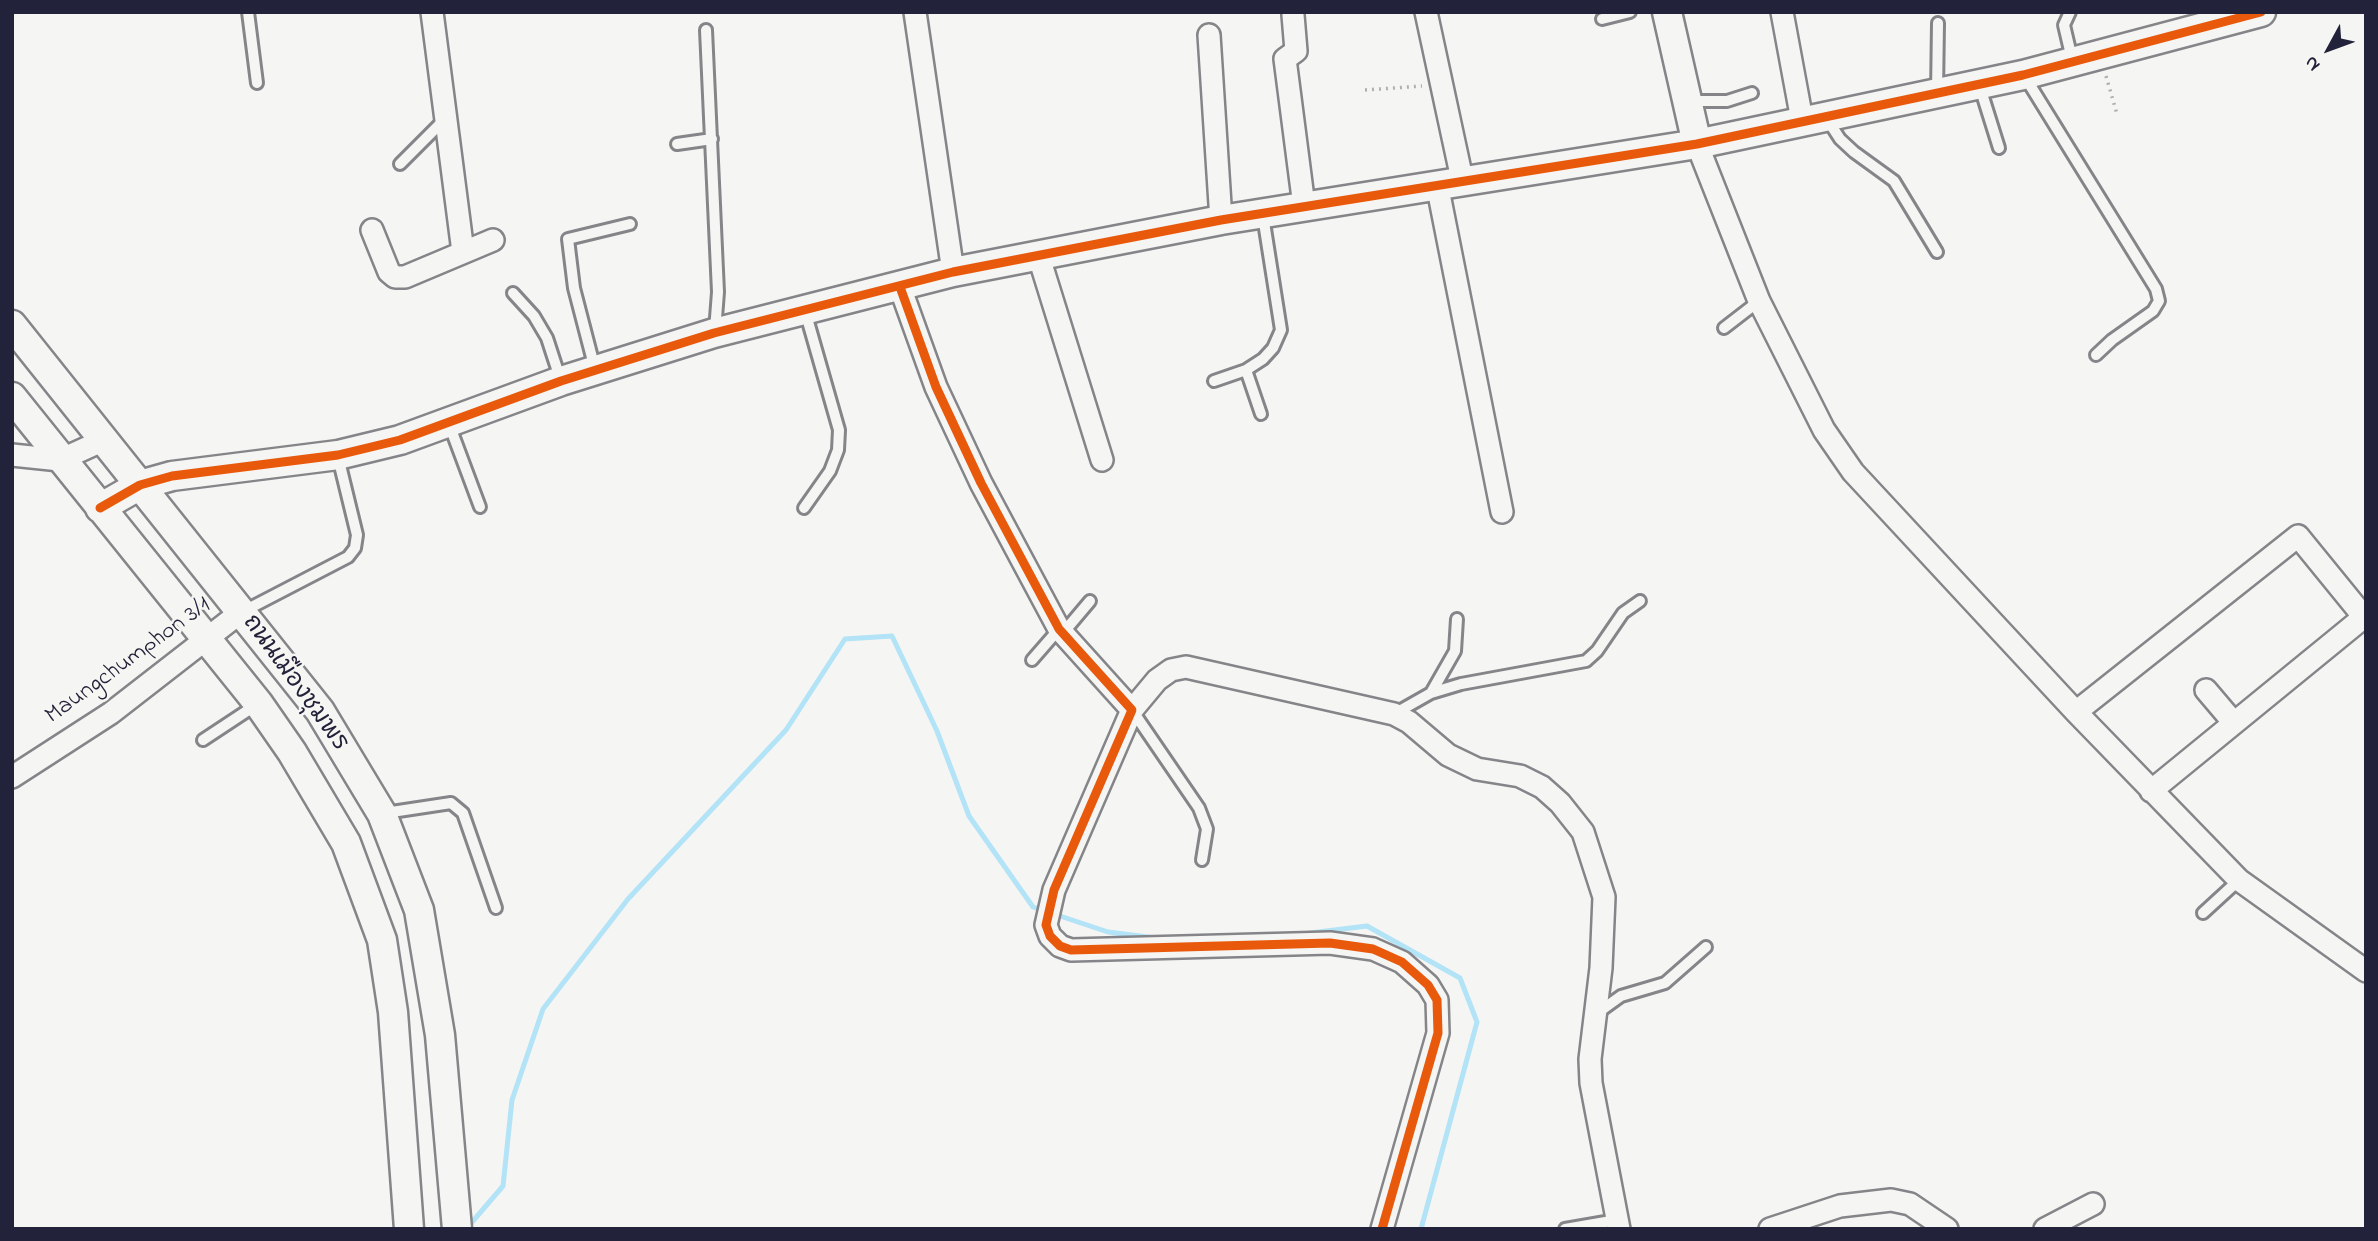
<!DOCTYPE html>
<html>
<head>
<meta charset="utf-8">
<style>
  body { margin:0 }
  #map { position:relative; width:2378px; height:1241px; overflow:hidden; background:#f5f5f3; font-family:"Indie Flower",sans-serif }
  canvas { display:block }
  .frame { position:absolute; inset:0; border:14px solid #22223b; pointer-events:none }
  .north { position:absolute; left:2294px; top:14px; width:70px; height:70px; -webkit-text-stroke:5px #f6f6f2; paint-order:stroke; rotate:229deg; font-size:19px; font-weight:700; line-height:28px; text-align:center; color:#22223b }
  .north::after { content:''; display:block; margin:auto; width:24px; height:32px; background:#22223b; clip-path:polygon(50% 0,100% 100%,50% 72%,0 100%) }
</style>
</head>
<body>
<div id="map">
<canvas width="2378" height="1241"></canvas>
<div class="frame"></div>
<div class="north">N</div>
</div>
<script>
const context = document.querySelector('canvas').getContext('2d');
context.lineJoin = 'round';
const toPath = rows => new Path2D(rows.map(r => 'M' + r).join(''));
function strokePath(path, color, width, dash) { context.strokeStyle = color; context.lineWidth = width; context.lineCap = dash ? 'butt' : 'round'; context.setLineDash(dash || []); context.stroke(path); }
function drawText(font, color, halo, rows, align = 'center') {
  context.font = font + ' "Indie Flower","Playpen Sans Thai",sans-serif'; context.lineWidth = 5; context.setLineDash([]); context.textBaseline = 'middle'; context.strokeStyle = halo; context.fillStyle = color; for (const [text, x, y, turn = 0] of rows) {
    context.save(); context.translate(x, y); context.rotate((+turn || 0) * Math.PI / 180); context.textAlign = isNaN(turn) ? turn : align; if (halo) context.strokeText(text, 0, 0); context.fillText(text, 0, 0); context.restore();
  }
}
strokePath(toPath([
  [1054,914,1108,932,1156,938],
  [1302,934,1367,926,1460,978,1477,1022,1421,1229],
  [467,1228,503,1186,512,1100,543,1009,628,899,786,730,845,639,892,636,937,731,969,816,1033,907,1045,911]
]), '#b2e3f6', 5);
const lane = toPath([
  [248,12,257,83],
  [2070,12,2064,25,2072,59],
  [1602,19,1630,12],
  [706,30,718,292,715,331],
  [2025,77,2156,289,2159,301,2153,311,2112,340,2096,355],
  [1979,84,1999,148],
  [1937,93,1938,23],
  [1690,101,1727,101,1752,93],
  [1827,119,1840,139,1854,152,1894,181,1937,252],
  [677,144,712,139],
  [400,164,446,118],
  [513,293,534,316,547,338,561,381],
  [1724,328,1759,301],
  [595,369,574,288,568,239,630,224],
  [1246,370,1261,414],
  [1214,381,1246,370,1263,359,1273,348,1281,330,1263,216],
  [449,424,480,507],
  [804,508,830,471,838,450,839,430,805,311],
  [244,611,348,557,355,548,357,535,338,457],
  [1063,633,1090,601],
  [1032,660,1059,629],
  [1431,693,1455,651,1457,619],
  [1132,710,1199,808,1207,829,1202,860],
  [1394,714,1431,693,1461,684,1586,661,1597,651,1623,613,1640,601],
  [203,740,256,705],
  [385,813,451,803,463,813,496,908],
  [2203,913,2239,880],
  [1596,1014,1621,996,1665,983,1706,947],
  [1565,1229,1617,1220]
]);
const street = toPath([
  [432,12,463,252],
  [915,12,953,272],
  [1426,12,1462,179],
  [1782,12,1802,120],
  [1293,15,1296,51,1285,59,1304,206],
  [1209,35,1221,220],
  [1697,144,1759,301,1824,430,1853,472,2076,712,2239,880,2366,971],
  [1437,184,1502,512],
  [372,230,389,272,395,277,405,277,493,240],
  [1038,254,1102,460],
  [900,287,936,387,981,483,1059,629,1132,710,1054,890,1046,925,1050,936,1060,946,1071,950,1330,943,1373,949,1402,962,1428,985,1437,1000,1438,1033,1382,1229],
  [12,455,60,460,104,440],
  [2206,690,2234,723],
  [1132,710,1157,680,1171,670,1186,667,1394,714,1409,722,1448,755,1477,769,1520,776,1542,787,1560,803,1583,832,1604,897,1601,968,1590,1059,1591,1083,1619,1229],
  [2076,712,2298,536,2364,617,2151,791],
  [12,777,111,713,241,612],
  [1770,1229,1840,1206,1891,1200,1910,1204,1947,1229],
  [2045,1229,2093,1204]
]);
const secondary = toPath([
  [1667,12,1697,144],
  [12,325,320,711,382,814,419,910,440,1035,457,1229],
  [12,397,258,703,292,752,346,843,382,940,393,1012,409,1229],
  [100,508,140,485,172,476,338,455,400,440,561,381,714,333,953,272,1221,220,1697,144,2023,75,2261,12]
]);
strokePath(lane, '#858589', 16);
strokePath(street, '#858589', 26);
strokePath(secondary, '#858589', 33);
strokePath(toPath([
  [2106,76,2117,114],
  [1365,90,1422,86]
]), '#b0b0b2', 3.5, [2, 5]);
strokePath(lane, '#f5f5f3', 10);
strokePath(street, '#f5f5f3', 21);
strokePath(secondary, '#f5f5f3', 28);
strokePath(toPath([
  [900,287,936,387,981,483,1059,629,1132,710,1054,890,1046,925,1050,936,1060,946,1071,950,1330,943,1373,949,1402,962,1428,985,1437,1000,1438,1033,1382,1229],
  [100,508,140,485,172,476,338,455,400,440,561,381,714,333,953,272,1221,220,1697,144,2023,75,2261,12]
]), '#e8590c', 9);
drawText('24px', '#22223b', '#f6f6f2', [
  ["Maungchumphon 3/1",129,662,-36],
  ["ถนนเมืองชุมพร",294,684,54]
]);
</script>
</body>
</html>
